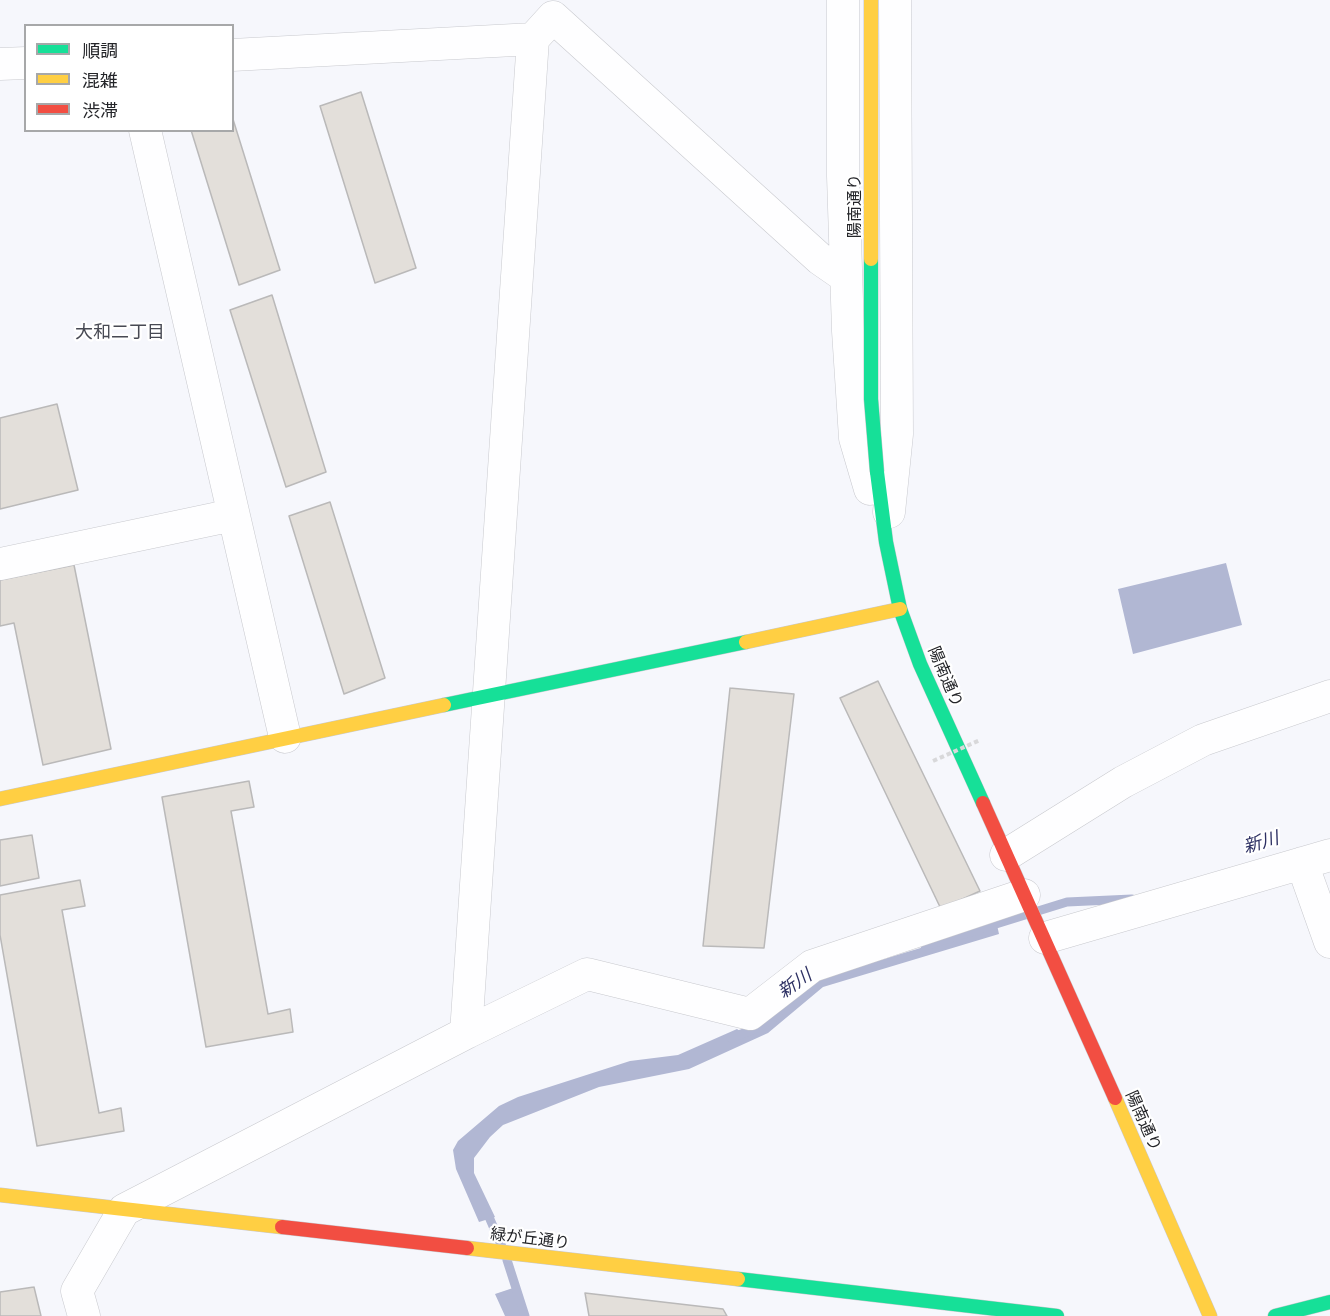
<!DOCTYPE html>
<html>
<head>
<meta charset="utf-8">
<style>
  body { margin:0 }
  #map { position:relative; width:1330px; height:1316px; overflow:hidden; background:#f6f7fc; font-family:Rubik,"Noto Sans JP",sans-serif }
  canvas { display:block }
  .legend { position:absolute; left:24px; top:24px; width:210px; height:108px; box-sizing:border-box; background:#fff; border:2px solid #a7a8a9; margin:0; padding:8px 10px; list-style:none; font-size:18px; color:#242529 }
  .legend li { display:flex; align-items:center; gap:12px; height:30px }
  .legend b { width:30px; border:2px solid #a7a8a9 }
</style>
</head>
<body>
<div id="map">
<canvas width="1330" height="1316"></canvas>
<ul class="legend">
<li><b style="height:8px;background:#16e098"></b>順調</li>
<li><b style="height:8px;background:#ffcf43"></b>混雑</li>
<li><b style="height:8px;background:#f24e42"></b>渋滞</li>
</ul>
</div>
<script>
const context = document.querySelector('canvas').getContext('2d');
context.lineJoin = 'round';
function fillPath(path, color) { context.fillStyle = color; context.fill(path, 'evenodd'); }
const toPath = rows => new Path2D(rows.map(r => 'M' + r).join(''));
function strokePath(path, color, width, dash) { context.strokeStyle = color; context.lineWidth = width; context.lineCap = dash ? 'butt' : 'round'; context.setLineDash(dash || []); context.stroke(path); }
function drawText(font, color, halo, rows, align = 'center') {
  context.font = font + ' Rubik,"Noto Sans JP",sans-serif'; context.lineWidth = 4.5; context.setLineDash([]); context.textBaseline = 'middle'; context.strokeStyle = halo; context.fillStyle = color; for (const [text, x, y, turn = 0] of rows) {
    context.save(); context.translate(x, y); context.rotate((+turn || 0) * Math.PI / 180); context.textAlign = isNaN(turn) ? turn : align; if (halo) context.strokeText(text, 0, 0); context.fillText(text, 0, 0); context.restore();
  }
}
fillPath(toPath([
  [1226,563,1242,625,1133,654,1118,589],
  [997,925,999,934,823,987,768,1033,689,1069,599,1087,503,1125,490,1137,474,1158,474,1173,495,1217,479,1222,456,1169,453,1150,458,1141,499,1106,518,1097,630,1061,678,1055,737,1029,744,1034,762,1027,806,988,824,977],
  [513,1288,526,1316,505,1316,495,1294]
]), '#b1b7d3');
strokePath(toPath([
  [925,946,1067,902,1132,899],
  [731,1038,762,1026,778,1015],
  [486,1210,502,1247],
  [507,1260,525,1316]
]), '#b1b7d3', 9);
const building = toPath([
  [361,92,416,268,375,283,320,106,361,92],
  [232,116,280,270,239,285,191,130,232,130,232,116],
  [272,295,326,472,286,487,230,310,272,295],
  [57,404,78,490,0,509,0,418,57,404],
  [330,502,385,678,344,694,289,516,330,502],
  [74,565,111,749,43,765,14,623,0,626,0,580,74,565],
  [878,681,980,891,941,909,840,698,878,681],
  [730,688,794,694,764,948,703,946,730,688],
  [249,781,254,807,231,811,268,1014,290,1009,293,1032,206,1047,162,797,249,781],
  [32,835,39,878,0,886,0,840,32,835],
  [80,880,85,906,62,910,99,1113,121,1108,124,1131,37,1146,0,935,0,895,80,880],
  [34,1287,41,1316,0,1316,0,1292,34,1287],
  [585,1293,723,1309,727,1316,589,1316,585,1293]
]);
fillPath(building, '#e3dfda');
strokePath(building, '#bab9b9', 1.5);
const street = toPath([
  [843,0,843,176,848,331,855,438,870,489],
  [232,55,533,39,553,17,820,259,846,277],
  [0,64,26,63],
  [145,130,285,737],
  [889,512,897,434,895,0],
  [0,564,233,515],
  [1006,855,1123,782,1203,740,1330,696],
  [1302,863,1330,942],
  [1045,938,1330,855],
  [466,1033,533,39],
  [84,1316,77,1291,124,1210,466,1033,587,974,750,1014,812,966,1024,895]
]);
const fast = toPath([
  [877,472,886,542,900,609,920,664,983,803],
  [444,705,746,642],
  [738,1279,1057,1316],
  [1275,1316,1330,1302]
]);
const slow = toPath([
  [746,642,900,609],
  [0,799,444,705],
  [1115,1098,1210,1316],
  [0,1195,282,1227],
  [467,1248,738,1279]
]);
const jam = toPath([
  [983,803,1115,1098],
  [282,1227,467,1248]
]);
strokePath(street, '#c8c9ce', 33);
strokePath(fast, '#c8c9ce', 15);
strokePath(slow, '#c8c9ce', 15);
strokePath(jam, '#c8c9ce', 15);
strokePath(street, '#fefeff', 32);
strokePath(fast, '#16e098', 14);
strokePath(slow, '#ffcf43', 14);
strokePath(jam, '#f24e42', 14);
const fastBridge = toPath([
  [871,259,871,399,877,472]
]);
const slowBridge = toPath([
  [871,0,871,259]
]);
strokePath(fastBridge, '#c8c9ce', 15, []);
strokePath(slowBridge, '#c8c9ce', 15, []);
strokePath(toPath([
  [933,761,980,740]
]), '#d8d8da', 4, [4.5, 3]);
strokePath(fastBridge, '#16e098', 14);
strokePath(slowBridge, '#ffcf43', 14);
drawText('16px', '#242529', '#fff', [
  ["陽南通り",855,206,-90],
  ["陽南通り",945,677,67],
  ["陽南通り",1143,1121,66],
  ["緑が丘通り",530,1239,7]
]);
drawText('18px', '#474953', '#fff', [
  ["大和二丁目",120,333]
]);
drawText('italic 18px', '#2d3063', '#fff', [
  ["新川",1261,843,-16],
  ["新川",795,984,-34]
]);
</script>
</body>
</html>
